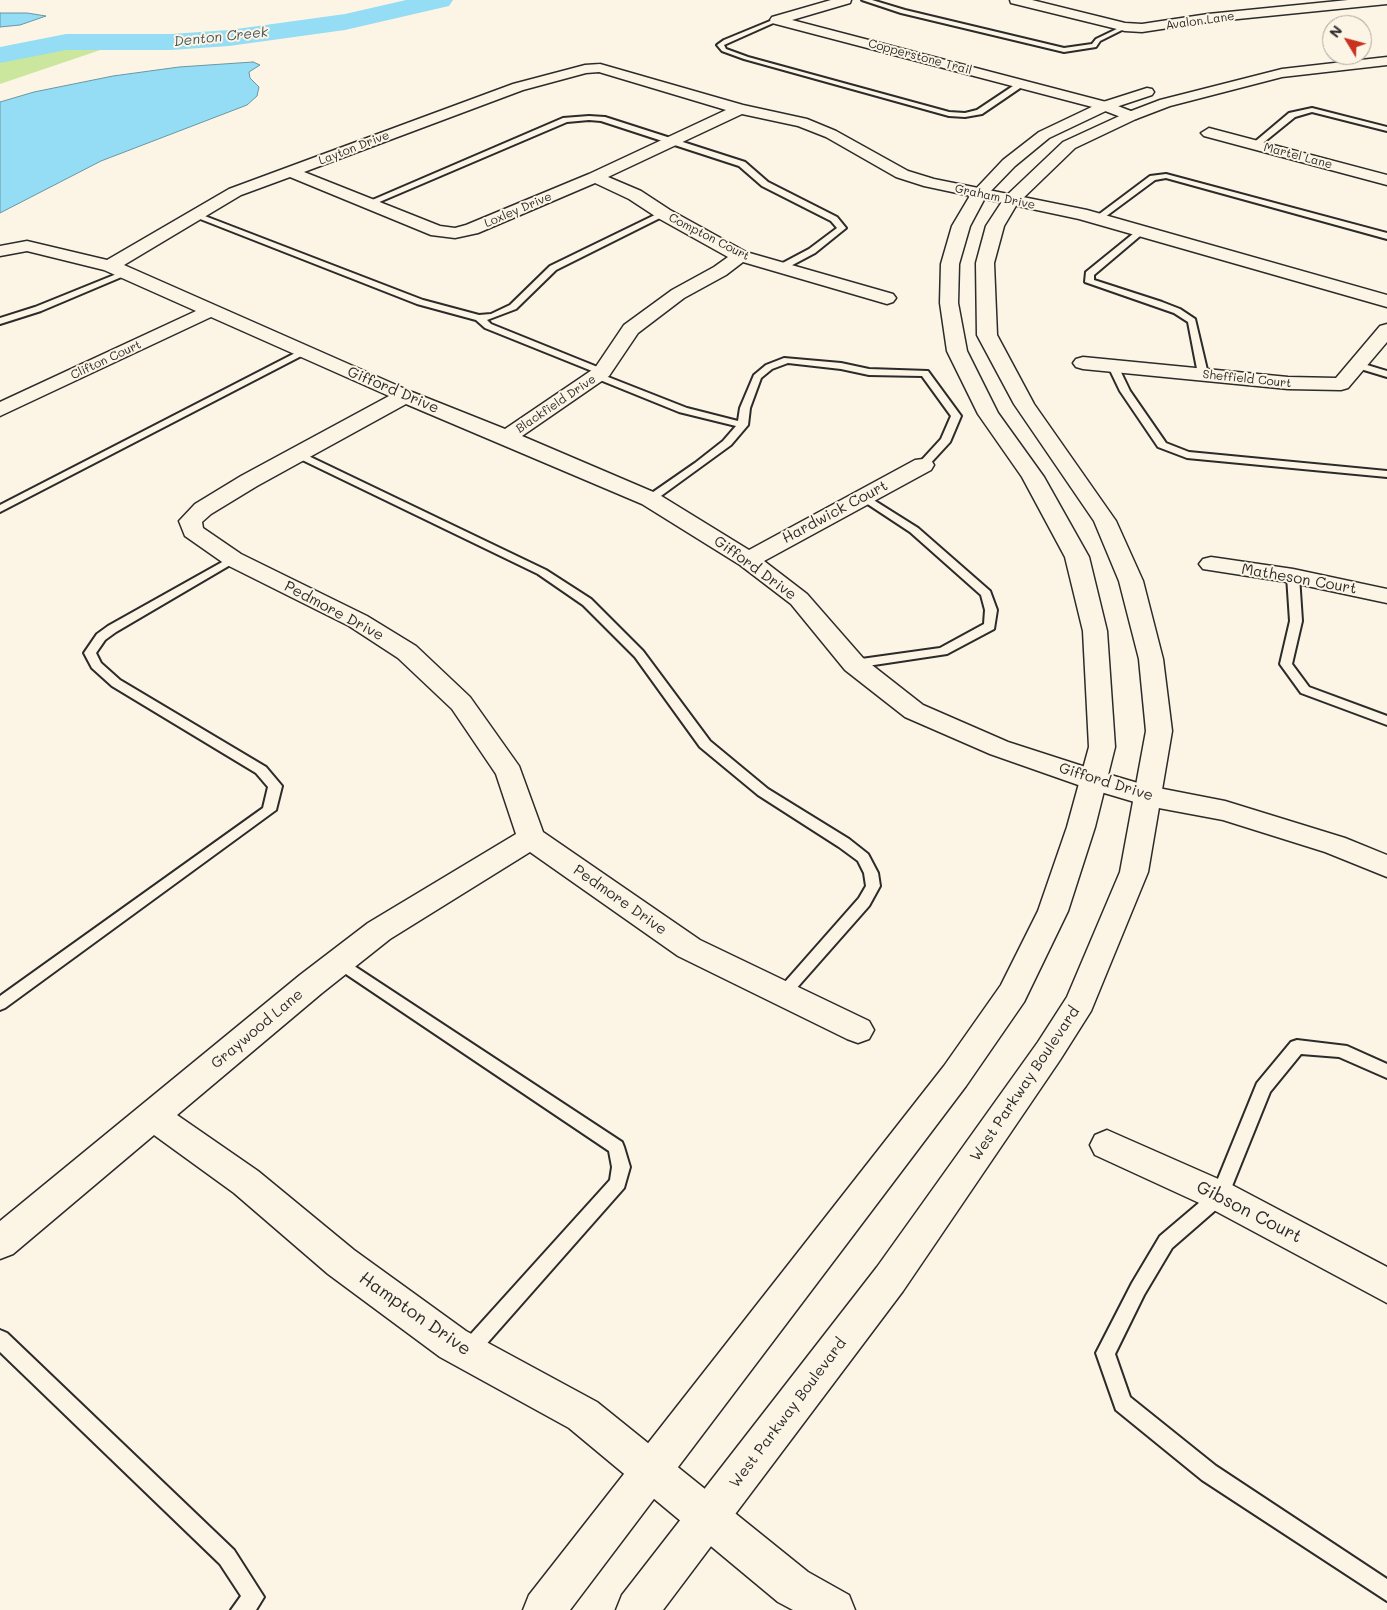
<!DOCTYPE html>
<html>
<head>
<meta charset="utf-8">
<style>
  body { margin:0 }
  #map { position:relative; width:1387px; height:1610px; overflow:hidden; background:#fcf5e5; font-family:Mali,sans-serif }
  canvas { display:block }
  .north { position:absolute; left:1322px; top:15px; width:50px; height:50px; box-sizing:border-box; background:#fcf5e5; border:1px solid #a8a49b; border-radius:50%; rotate:307deg; font-size:14px; font-weight:700; line-height:20px; text-align:center; color:#2b2b2b }
  .north::after { content:''; display:block; margin:auto; width:18px; height:22px; background:#c8321e; clip-path:polygon(50% 0,100% 100%,50% 72%,0 100%) }
</style>
</head>
<body>
<div id="map">
<canvas width="1387" height="1610"></canvas>
<div class="north">N</div>
</div>
<script>
const context = document.querySelector('canvas').getContext('2d');
context.lineJoin = 'round';
function fillPath(path, color) { context.fillStyle = color; context.fill(path, 'evenodd'); }
const toPath = rows => new Path2D(rows.map(r => 'M' + r).join(''));
function strokePath(path, color, width, dash) { context.strokeStyle = color; context.lineWidth = width; context.lineCap = dash ? 'butt' : 'round'; context.setLineDash(dash || []); context.stroke(path); }
function drawText(font, color, halo, rows, align = 'center') {
  context.font = font + ' Mali,sans-serif'; context.lineWidth = 4; context.setLineDash([]); context.textBaseline = 'middle'; context.strokeStyle = halo; context.fillStyle = color; for (const [text, x, y, turn = 0] of rows) {
    context.save(); context.translate(x, y); context.rotate((+turn || 0) * Math.PI / 180); context.textAlign = isNaN(turn) ? turn : align; if (halo) context.strokeText(text, 0, 0); context.fillText(text, 0, 0); context.restore();
  }
}
fillPath(toPath([
  [66,42,124,42,0,84,0,55]
]), '#cbe79d');
const water = toPath([
  [0,13,27,13,46,16,20,25,0,27,0,13],
  [253,62,260,65,249,72,250,78,259,87,257,96,247,105,101,161,0,213,0,102,34,92,113,76,179,67,253,62]
]);
fillPath(water, '#94ddf5');
strokePath(water, '#6a96a4', 1);
fillPath(toPath([
  [406,0,453,0,449,6,345,30,229,46,171,50,66,50,0,63,0,47,66,34,171,34,229,30,345,14,406,0]
]), '#94ddf5');
const service = toPath([
  [862,0,872,0,905,10,1064,48,1092,44,1096,39,1123,26,1128,27,1100,41,1096,47,1064,52,901,13,862,0],
  [775,19,780,20,724,45,726,49,748,57,949,112,965,113,977,110,1019,82,1026,84,982,114,965,117,949,116,744,59,722,51,717,45,724,40,775,19],
  [1312,108,1387,127,1387,131,1312,112,1295,117,1258,147,1251,145,1289,113,1312,108],
  [589,116,605,117,745,162,768,182,837,217,846,228,815,253,783,270,777,270,777,266,809,249,837,228,831,221,762,186,739,166,601,121,589,120,567,122,370,206,363,204,563,118,589,116],
  [1166,174,1387,233,1387,239,1166,178,1155,180,1101,220,1094,218,1150,176,1166,174],
  [661,212,668,214,556,270,516,309,487,320,491,324,605,370,607,372,603,375,687,408,738,421,740,408,754,375,766,365,784,358,841,363,869,369,928,371,961,416,950,442,927,467,919,467,919,463,941,439,951,416,922,376,869,375,841,369,788,363,772,369,761,378,750,408,748,425,731,445,654,501,646,501,646,497,695,463,723,441,736,426,679,412,595,378,593,376,597,373,485,328,476,320,417,304,190,215,197,213,423,300,479,315,491,314,510,305,550,266,661,212],
  [1139,229,1146,231,1094,275,1094,280,1162,302,1180,309,1195,319,1208,374,1206,376,1198,374,1188,322,1174,313,1085,282,1086,272,1139,229],
  [124,271,131,273,41,311,0,324,0,318,35,307,124,271],
  [301,350,309,352,0,512,0,505,301,350],
  [1357,362,1387,371,1387,377,1354,367,1352,365,1357,362],
  [1113,363,1118,366,1130,391,1166,443,1189,452,1387,471,1387,477,1187,458,1158,447,1120,391,1108,366,1113,363],
  [298,451,546,570,591,599,643,651,710,741,768,789,849,839,868,854,878,873,880,886,869,906,787,999,782,1001,777,999,774,995,777,991,859,898,866,886,864,873,858,861,839,847,758,795,700,747,635,657,583,605,538,574,294,456,294,452,298,451],
  [864,494,918,528,990,591,997,610,994,629,947,654,854,668,850,667,848,664,854,660,940,648,984,624,985,610,981,595,910,532,860,499,859,497,864,494],
  [233,556,239,559,237,561,116,632,105,640,96,653,101,663,120,680,266,767,282,786,276,810,5,1008,0,1010,0,996,263,808,268,787,256,773,112,686,92,668,84,653,97,634,108,626,233,556],
  [1293,572,1299,576,1302,621,1292,664,1309,687,1387,716,1387,725,1301,693,1280,664,1290,621,1287,576,1293,572],
  [339,956,622,1142,624,1147,630,1167,624,1188,475,1357,468,1360,461,1357,459,1351,461,1345,610,1180,612,1167,609,1151,334,966,331,962,334,958,339,956],
  [1297,1040,1347,1046,1387,1064,1387,1078,1339,1057,1301,1054,1270,1092,1226,1201,1172,1248,1144,1295,1115,1354,1130,1397,1216,1466,1387,1579,1387,1601,1202,1480,1116,1410,1096,1353,1132,1283,1160,1236,1213,1191,1257,1083,1291,1042,1297,1040],
  [0,1330,7,1333,234,1550,264,1597,256,1610,231,1610,241,1596,220,1564,0,1352,0,1330]
]);
const minor = toPath([
  [831,0,851,0,850,3,792,20,1110,103,1136,113,1139,116,1136,119,1126,119,1100,109,772,23,770,20,772,17,831,0],
  [1010,0,1032,0,1125,23,1142,24,1208,14,1348,0,1387,0,1387,4,1208,22,1142,32,1125,31,1011,3,1010,0],
  [600,64,743,105,807,119,836,131,908,171,934,179,1087,210,1387,295,1387,307,1079,219,924,186,896,177,826,137,798,126,742,114,608,177,641,191,670,210,746,252,893,294,896,298,893,302,887,304,743,262,726,275,684,298,638,333,609,376,522,436,658,494,749,550,915,460,923,459,931,460,934,465,931,470,764,561,807,594,863,658,923,705,1008,742,1104,773,1148,786,1225,801,1345,838,1387,855,1387,877,1325,852,1223,820,1148,806,1084,787,990,754,905,717,845,670,791,604,740,565,642,504,406,404,257,486,211,514,202,522,203,528,241,554,367,616,416,646,470,697,519,766,543,832,700,940,869,1021,874,1030,869,1039,858,1043,847,1039,678,956,530,852,390,939,322,993,177,1115,258,1171,354,1250,466,1331,597,1402,808,1572,849,1595,855,1610,793,1610,778,1602,569,1428,440,1357,328,1274,234,1193,154,1135,13,1254,0,1259,0,1221,300,975,368,923,516,834,496,774,452,709,398,658,349,626,225,564,185,536,179,521,195,504,241,476,389,396,211,317,0,416,0,402,196,311,104,270,27,251,0,256,0,246,27,241,107,260,229,189,513,84,585,65,600,64],
  [599,72,726,110,589,174,466,225,455,228,440,226,304,172,523,90,586,73,599,72],
  [290,177,431,235,455,238,478,233,595,183,629,199,658,218,728,257,714,267,672,290,624,325,595,368,505,429,412,392,124,265,241,195,290,177],
  [1209,128,1387,175,1387,185,1204,136,1201,133,1209,128],
  [1387,324,1387,342,1348,388,1341,390,1288,389,1083,369,1076,367,1073,363,1076,359,1083,357,1288,377,1336,378,1380,326,1387,324],
  [1211,557,1293,569,1387,589,1387,603,1293,583,1203,569,1199,564,1203,559,1211,557],
  [1107,1130,1232,1185,1387,1267,1387,1303,1208,1207,1095,1155,1090,1145,1095,1135,1107,1130]
]);
const tertiary = toPath([
  [1387,57,1387,65,1282,77,1170,106,1136,119,1075,148,1017,204,1004,226,994,263,997,335,1034,404,1116,521,1143,581,1163,659,1172,731,1148,872,1091,1011,1060,1060,903,1291,663,1610,616,1610,622,1595,877,1267,1038,1042,1067,997,1120,872,1146,731,1139,659,1119,581,1094,521,1014,404,977,335,976,263,986,226,1005,197,1063,142,1126,113,1160,100,1282,69,1387,57],
  [1147,88,1152,89,1154,92,1152,95,1110,109,1049,138,1015,166,986,196,970,226,959,264,958,303,967,351,998,413,1044,477,1089,557,1107,631,1115,747,1095,827,1068,911,1024,1002,966,1086,570,1610,523,1610,529,1595,944,1066,1001,985,1038,911,1067,827,1089,747,1083,631,1065,557,1022,477,978,414,947,351,940,303,941,264,952,226,971,194,1003,160,1039,132,1100,103,1147,88]
]);
strokePath(service, '#2b2b2b', 4);
strokePath(minor, '#2b2b2b', 3);
strokePath(tertiary, '#2b2b2b', 3);
fillPath(service, '#fcf5e5');
fillPath(minor, '#fcf5e5');
fillPath(tertiary, '#fcf5e5');
drawText('12px', '#2b2b2b', '#fcf5e5', [
  ["Avalon Lane",1200,21,-8],
  ["Copperstone Trail",920,57,15],
  ["Layton Drive",354,148,-21],
  ["Martel Lane",1298,156,15],
  ["Graham Drive",995,197,12],
  ["Loxley Drive",518,210,-23],
  ["Compton Court",709,237,27],
  ["Clifton Court",106,360,-25],
  ["Sheffield Court",1247,379,6],
  ["Blackfield Drive",556,404,-34]
]);
drawText('italic 14px', '#45585e', '#fcf5e5', [
  ["Denton Creek",221,37,-6]
]);
drawText('15px', '#2b2b2b', '#fcf5e5', [
  ["Gifford Drive",393,390,23],
  ["Hardwick Court",835,512,-28],
  ["Gifford Drive",755,568,36],
  ["Matheson Court",1299,579,10],
  ["Pedmore Drive",334,611,28],
  ["Gifford Drive",1106,782,17],
  ["Pedmore Drive",620,900,35],
  ["Graywood Lane",257,1029,-40],
  ["West Parkway Boulevard",1025,1084,-56],
  ["West Parkway Boulevard",788,1413,-53]
]);
drawText('18px', '#2b2b2b', '#fcf5e5', [
  ["Gibson Court",1249,1212,27],
  ["Hampton Drive",415,1314,35]
]);
</script>
</body>
</html>
